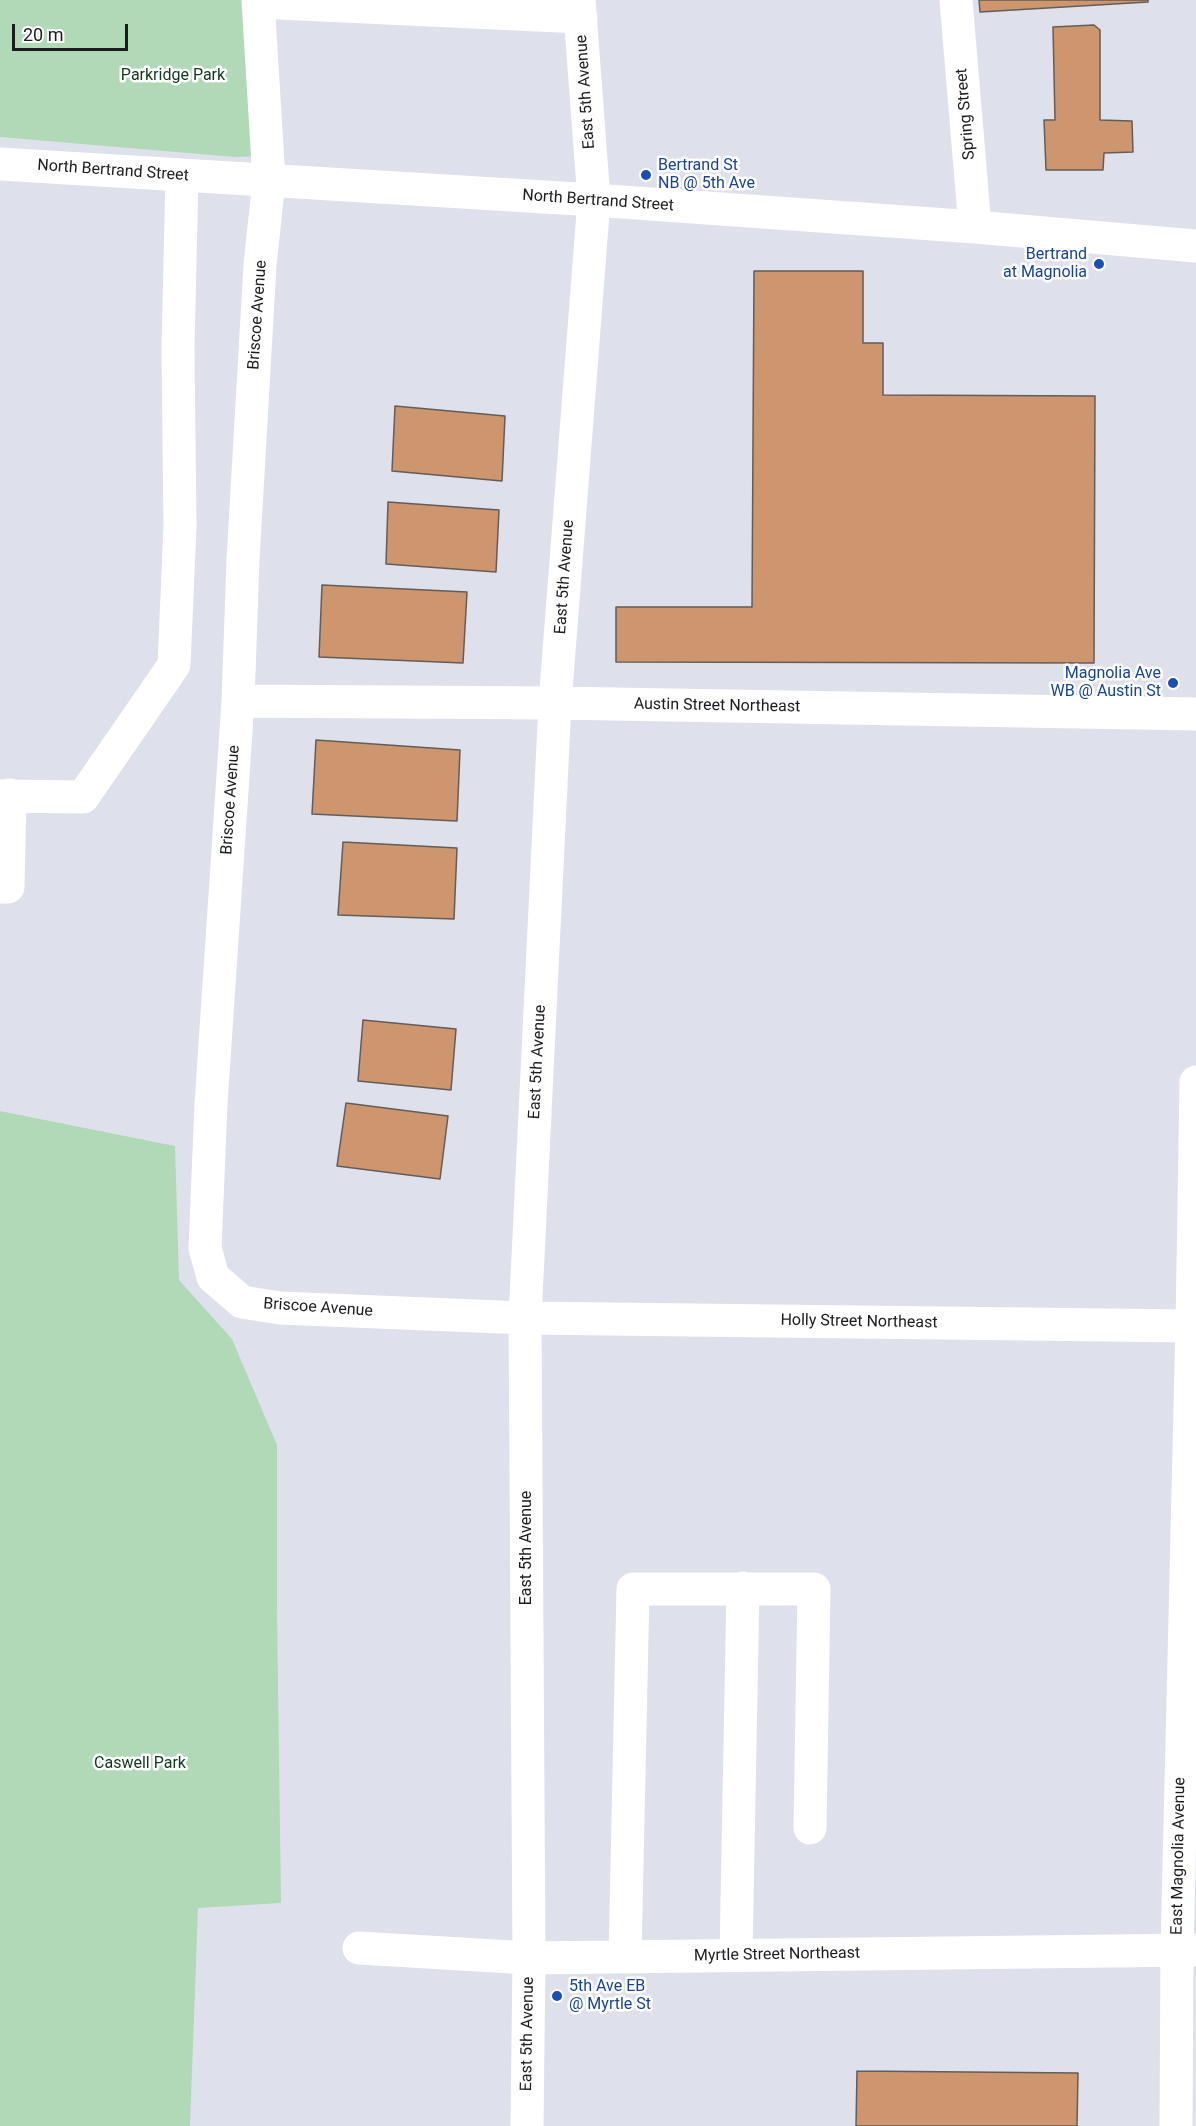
<!DOCTYPE html>
<html>
<head>
<meta charset="utf-8">
<style>
  body { margin:0 }
  #map { position:relative; width:1196px; height:2126px; overflow:hidden; background:#dee1eb; font-family:Roboto,sans-serif }
  canvas { display:block }
  .scale { position:absolute; left:12px; top:24px; width:116px; height:27px; box-sizing:border-box; border:3px solid #1b1c1f; border-top:0; padding-left:8px; font-size:18px; line-height:21px; white-space:nowrap; color:#1b1c1f; -webkit-text-stroke:4px #fff; paint-order:stroke }
</style>
</head>
<body>
<div id="map">
<canvas width="1196" height="2126"></canvas>
<div class="scale">20 m</div>
</div>
<script>
const context = document.querySelector('canvas').getContext('2d');
context.lineJoin = 'round';
function fillPath(path, color) { context.fillStyle = color; context.fill(path, 'evenodd'); }
const toPath = rows => new Path2D(rows.map(r => 'M' + r).join(''));
function strokePath(path, color, width, dash) { context.strokeStyle = color; context.lineWidth = width; context.lineCap = dash ? 'butt' : 'round'; context.setLineDash(dash || []); context.stroke(path); }
function drawText(font, color, halo, rows, align = 'center') {
  context.font = font + ' Roboto,sans-serif'; context.lineWidth = 5; context.setLineDash([]); context.textBaseline = 'middle'; context.strokeStyle = halo; context.fillStyle = color; for (const [text, x, y, turn = 0] of rows) {
    context.save(); context.translate(x, y); context.rotate((+turn || 0) * Math.PI / 180); context.textAlign = isNaN(turn) ? turn : align; if (halo) context.strokeText(text, 0, 0); context.fillText(text, 0, 0); context.restore();
  }
}
fillPath(toPath([
  [0,0,245,0,256,156,235,157,0,137],
  [0,1111,175,1146,179,1280,232,1339,277,1445,277,1609,281,1903,198,1908,190,2126,0,2126]
]), '#b1d9b8');
const building = toPath([
  [979,0,1148,0,1148,2,980,12,979,0],
  [1094,25,1100,30,1100,120,1132,121,1133,152,1104,153,1103,170,1046,170,1044,120,1055,120,1053,27,1094,25],
  [754,271,863,271,863,343,883,343,883,395,1095,396,1094,663,616,662,616,607,752,607,754,271],
  [395,406,505,416,502,481,392,471,395,406],
  [388,502,499,510,496,572,386,564,388,502],
  [322,585,467,592,463,663,319,657,322,585],
  [316,740,460,750,457,821,312,814,316,740],
  [343,842,457,848,454,919,338,915,343,842],
  [363,1020,456,1029,451,1090,358,1081,363,1020],
  [346,1103,448,1116,440,1179,337,1166,346,1103],
  [857,2071,1078,2073,1077,2126,856,2126,857,2071]
]);
fillPath(building, '#ce966f');
strokePath(building, '#645c57', 1.5);
strokePath(toPath([
  [258,0,269,180,260,265,243,560,238,701,211,1104,205,1248,213,1277,242,1302,280,1308,525,1318,1192,1326],
  [956,0,975,227],
  [258,2,581,17],
  [0,164,594,200,975,227,1196,246],
  [238,701,555,703,1196,714],
  [0,796,83,797,174,665,180,526,178,349,182,175],
  [0,887,8,887,10,795],
  [359,1948,529,1958,1196,1950],
  [736,1955,743,1588],
  [625,1957,633,1589,814,1589,810,1828],
  [527,2126,529,1958,525,1318,555,703,594,200,579,0]
]), '#fff', 33);
strokePath(toPath([
  [1176,2126,1177,1949,1192,1326,1196,1082]
]), '#fff', 33);
for (const [x, y, r, color] of [
  [646,175,6,"#1a4fb4"],
  [1099,264,6,"#1a4fb4"],
  [1173,683,6,"#1a4fb4"],
  [557,1996,6,"#1a4fb4"]
]) { const dot = new Path2D(); dot.arc(x, y, r, 0, 2 * Math.PI); context.fillStyle = color; context.fill(dot); strokePath(dot, '#fff', 2); }
drawText('16px', '#0f391b', '#fff', [
  ["Parkridge Park",173,76],
  ["Caswell Park",140,1764]
]);
drawText('16px', '#1b1c1f', '#fff', [
  ["East 5th Avenue",586,92,-94],
  ["Spring Street",966,114,-95],
  ["North Bertrand Street",113,171,4],
  ["North Bertrand Street",598,201,4],
  ["Briscoe Avenue",258,315,-86],
  ["East 5th Avenue",565,577,-86],
  ["Austin Street Northeast",717,706,1],
  ["Briscoe Avenue",231,800,-86],
  ["East 5th Avenue",538,1062,-87],
  ["Briscoe Avenue",318,1308,4],
  ["Holly Street Northeast",859,1322,1],
  ["East 5th Avenue",527,1548,-90],
  ["East Magnolia Avenue",1179,1856,-89],
  ["Myrtle Street Northeast",777,1955,-1],
  ["East 5th Avenue",528,2034,-89]
]);
drawText('16px', '#164399', '#fff', [
  ["Bertrand St",658,166],
  ["NB @ 5th Ave",658,184],
  ["Bertrand",1087,255,"right"],
  ["at Magnolia",1087,273,"right"],
  ["Magnolia Ave",1161,674,"right"],
  ["WB @ Austin St",1161,692,"right"],
  ["5th Ave EB",569,1987],
  ["@ Myrtle St",569,2005]
], 'left');
</script>
</body>
</html>
